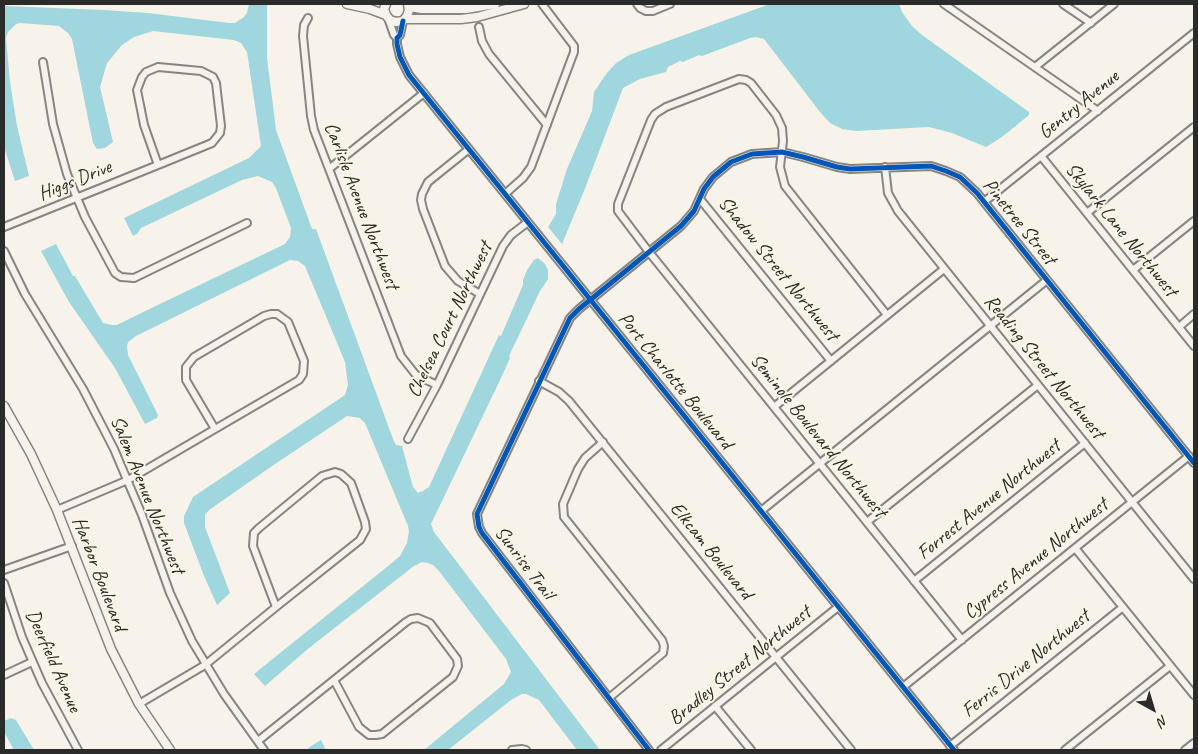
<!DOCTYPE html>
<html>
<head>
<meta charset="utf-8">
<style>
  body { margin:0 }
  #map { position:relative; width:1198px; height:754px; overflow:hidden; background:#f7f3ea; font-family:Caveat,sans-serif }
  canvas { display:block }
  .frame { position:absolute; inset:0; border:5px solid #2b2b2b; pointer-events:none }
  .north { position:absolute; left:1128px; top:684px; width:50px; height:50px; -webkit-text-stroke:4px #fcf5e5; paint-order:stroke; rotate:141deg; font-size:14px; font-weight:700; line-height:20px; text-align:center; color:#2b2b2b }
  .north::after { content:''; display:block; margin:auto; width:18px; height:22px; background:#2b2b2b; clip-path:polygon(50% 0,100% 100%,50% 72%,0 100%) }
</style>
</head>
<body>
<div id="map">
<canvas width="1198" height="754"></canvas>
<div class="frame"></div>
<div class="north">N</div>
</div>
<script>
const context = document.querySelector('canvas').getContext('2d');
context.lineJoin = 'round';
function fillPath(path, color) { context.fillStyle = color; context.fill(path, 'evenodd'); }
const toPath = rows => new Path2D(rows.map(r => 'M' + r).join(''));
function strokePath(path, color, width, dash) { context.strokeStyle = color; context.lineWidth = width; context.lineCap = dash ? 'butt' : 'round'; context.setLineDash(dash || []); context.stroke(path); }
function drawText(font, color, halo, rows, align = 'center') {
  context.font = font + ' Caveat,sans-serif'; context.lineWidth = 4; context.setLineDash([]); context.textBaseline = 'middle'; context.strokeStyle = halo; context.fillStyle = color; for (const [text, x, y, turn = 0] of rows) {
    context.save(); context.translate(x, y); context.rotate((+turn || 0) * Math.PI / 180); context.textAlign = isNaN(turn) ? turn : align; if (halo) context.strokeText(text, 0, 0); context.fillText(text, 0, 0); context.restore();
  }
}
fillPath(toPath([
  [249,4,267,4,267,58,276,130,312,229,316,229,393,439,396,445,402,446,413,487,418,493,423,491,429,487,499,335,501,336,523,285,523,280,527,270,534,260,538,258,545,264,548,270,548,279,540,291,509,356,510,358,501,378,431,524,434,532,600,750,577,750,539,700,526,694,522,694,511,700,448,750,424,750,504,684,511,672,506,659,439,571,433,565,428,563,422,562,414,566,309,648,265,686,254,674,393,562,400,556,407,543,409,531,408,526,365,423,360,418,347,416,275,464,209,510,205,515,205,527,230,593,217,605,204,576,184,523,184,516,193,497,345,395,348,385,345,362,305,266,298,261,290,260,136,336,128,342,127,346,128,355,158,415,157,418,145,424,115,368,69,302,41,251,56,244,73,276,75,276,103,323,112,325,117,325,137,315,285,244,290,237,291,228,276,188,272,182,258,176,242,180,141,228,137,234,133,236,124,218,249,158,261,146,247,52,241,43,234,40,153,31,134,37,122,45,107,63,100,87,113,142,105,148,97,149,93,143,72,39,68,33,59,26,20,23,16,24,8,32,6,38,10,82,17,126,29,176,15,181,4,147,4,6,104,10,148,13,229,23,235,23,244,17,247,13],
  [770,4,899,4,902,12,912,26,922,35,1029,112,1029,115,1002,137,986,147,952,133,929,127,856,131,842,129,830,123,820,112,764,39,756,37,750,38,702,56,699,55,683,62,680,61,668,67,666,72,640,79,623,88,586,186,562,244,548,227,556,214,556,204,567,169,592,111,594,92,607,73,616,63,629,55],
  [11,718,16,720,34,750,14,750,4,732,4,721],
  [321,740,326,750,309,750,308,748]
]), '#a0d6de');
const minor = toPath([
  [637,4,640,8,646,11,653,11,670,4],
  [944,4,1098,111],
  [1063,4,1091,23],
  [308,18,304,25,303,36,311,116,314,130,401,356,416,375,437,385],
  [388,18,394,35,397,38],
  [403,21,400,35,397,38,397,44,400,57,409,75,954,750],
  [479,27,482,41,489,54,547,125],
  [43,62,53,124,67,174,85,217,115,273,121,277,134,278,247,223],
  [158,67,201,71,213,77,216,83,221,126,220,133,212,143,158,165,144,125,137,90,142,77,146,72,158,67],
  [1035,67,1114,4],
  [469,149,428,182,422,194,421,200,423,209,445,266,458,281,480,294],
  [1041,156,1194,346],
  [885,167,888,193,898,211,1194,579],
  [329,169,424,93],
  [505,194,523,178,531,167,574,52,574,46,542,4],
  [700,199,831,361],
  [984,202,1194,33],
  [1087,213,1194,127],
  [4,227,158,165],
  [4,251,25,294,83,389,114,449,142,515,170,593,192,641,224,694,264,750],
  [1133,270,1194,221],
  [271,314,277,314,288,322,304,361,303,374,299,380,215,429,186,380,186,367,194,357,264,316,271,314],
  [887,315,785,186,780,167,783,141,782,128,776,115,751,83,746,80,739,79,666,107,655,114,651,120,618,204,618,211,649,252,962,640],
  [1179,327,1194,314],
  [539,381,559,392,569,401,851,750],
  [774,407,944,269],
  [408,439,437,385,503,246,511,235,528,222],
  [603,442,585,458,578,469,563,504,564,517,662,640,664,646,663,653,609,698],
  [57,510,128,480,215,429],
  [761,511,1047,280],
  [867,522,1038,385],
  [1075,548,1194,695],
  [4,570,72,546],
  [914,581,1085,443],
  [4,583,22,637,42,683,78,750],
  [4,675,32,662],
  [903,687,1189,456],
  [139,704,205,665,276,607,360,540,366,529,365,522,351,483,341,474,335,472,322,476,259,528,254,533,253,546,276,607],
  [715,706,751,750],
  [258,741,334,680,406,622,411,619,418,618,430,623,457,659,458,666,453,677,382,734,376,735,369,735,359,727,334,680],
  [950,746,1123,607],
  [512,750,522,749,526,750],
  [649,750,482,533,479,527,477,514,570,318,579,309,681,226,694,211,704,189,713,177,731,162,752,154,782,152,803,157,837,167,850,169,931,166,946,171,960,177,977,193,1194,463],
  [661,750,838,607],
  [1065,750,1170,666],
  [1185,750,1194,743]
]);
const tertiary = toPath([
  [347,4,370,9,386,15],
  [386,4,384,9,386,15,390,20,396,22,403,21,407,16,409,10,408,4],
  [409,7,422,9,466,9,495,4],
  [406,19,461,19,477,17,524,4],
  [4,406,31,454,57,510,111,649,139,704,170,750]
]);
strokePath(minor, '#878581', 10);
strokePath(tertiary, '#878581', 11);
strokePath(minor, '#f5f2ec', 6);
strokePath(tertiary, '#f5f2ec', 8);
strokePath(toPath([
  [403,21,400,35,397,38,397,44,400,57,409,75,954,750],
  [649,750,482,533,479,527,477,514,570,318,579,309,681,226,694,211,704,189,713,177,731,162,752,154,782,152,803,157,837,167,850,169,931,166,946,171,960,177,977,193,1194,463]
]), '#0057b8', 5);
drawText('20px', '#2b2b2b', '#fcf5e5', [
  ["Gentry Avenue",1079,105,-39],
  ["Higgs Drive",75,181,-22],
  ["Carlisle Avenue Northwest",361,206,69],
  ["Pinetree Street",1019,222,51],
  ["Skylark Lane Northwest",1121,230,51],
  ["Shadow Street Northwest",778,269,51],
  ["Chelsea Court Northwest",450,320,-64],
  ["Reading Street Northwest",1044,367,51],
  ["Port Charlotte Boulevard",675,381,51],
  ["Seminole Boulevard Northwest",818,436,51],
  ["Salem Avenue Northwest",147,495,68],
  ["Forrest Avenue Northwest",989,500,-39],
  ["Elkcam Boulevard",711,551,51],
  ["Cypress Avenue Northwest",1036,559,-39],
  ["Sunrise Trail",524,563,53],
  ["Harbor Boulevard",99,574,69],
  ["Deerfield Avenue",53,661,66],
  ["Ferris Drive Northwest",1026,664,-39],
  ["Bradley Street Northwest",740,666,-39]
]);
</script>
</body>
</html>
